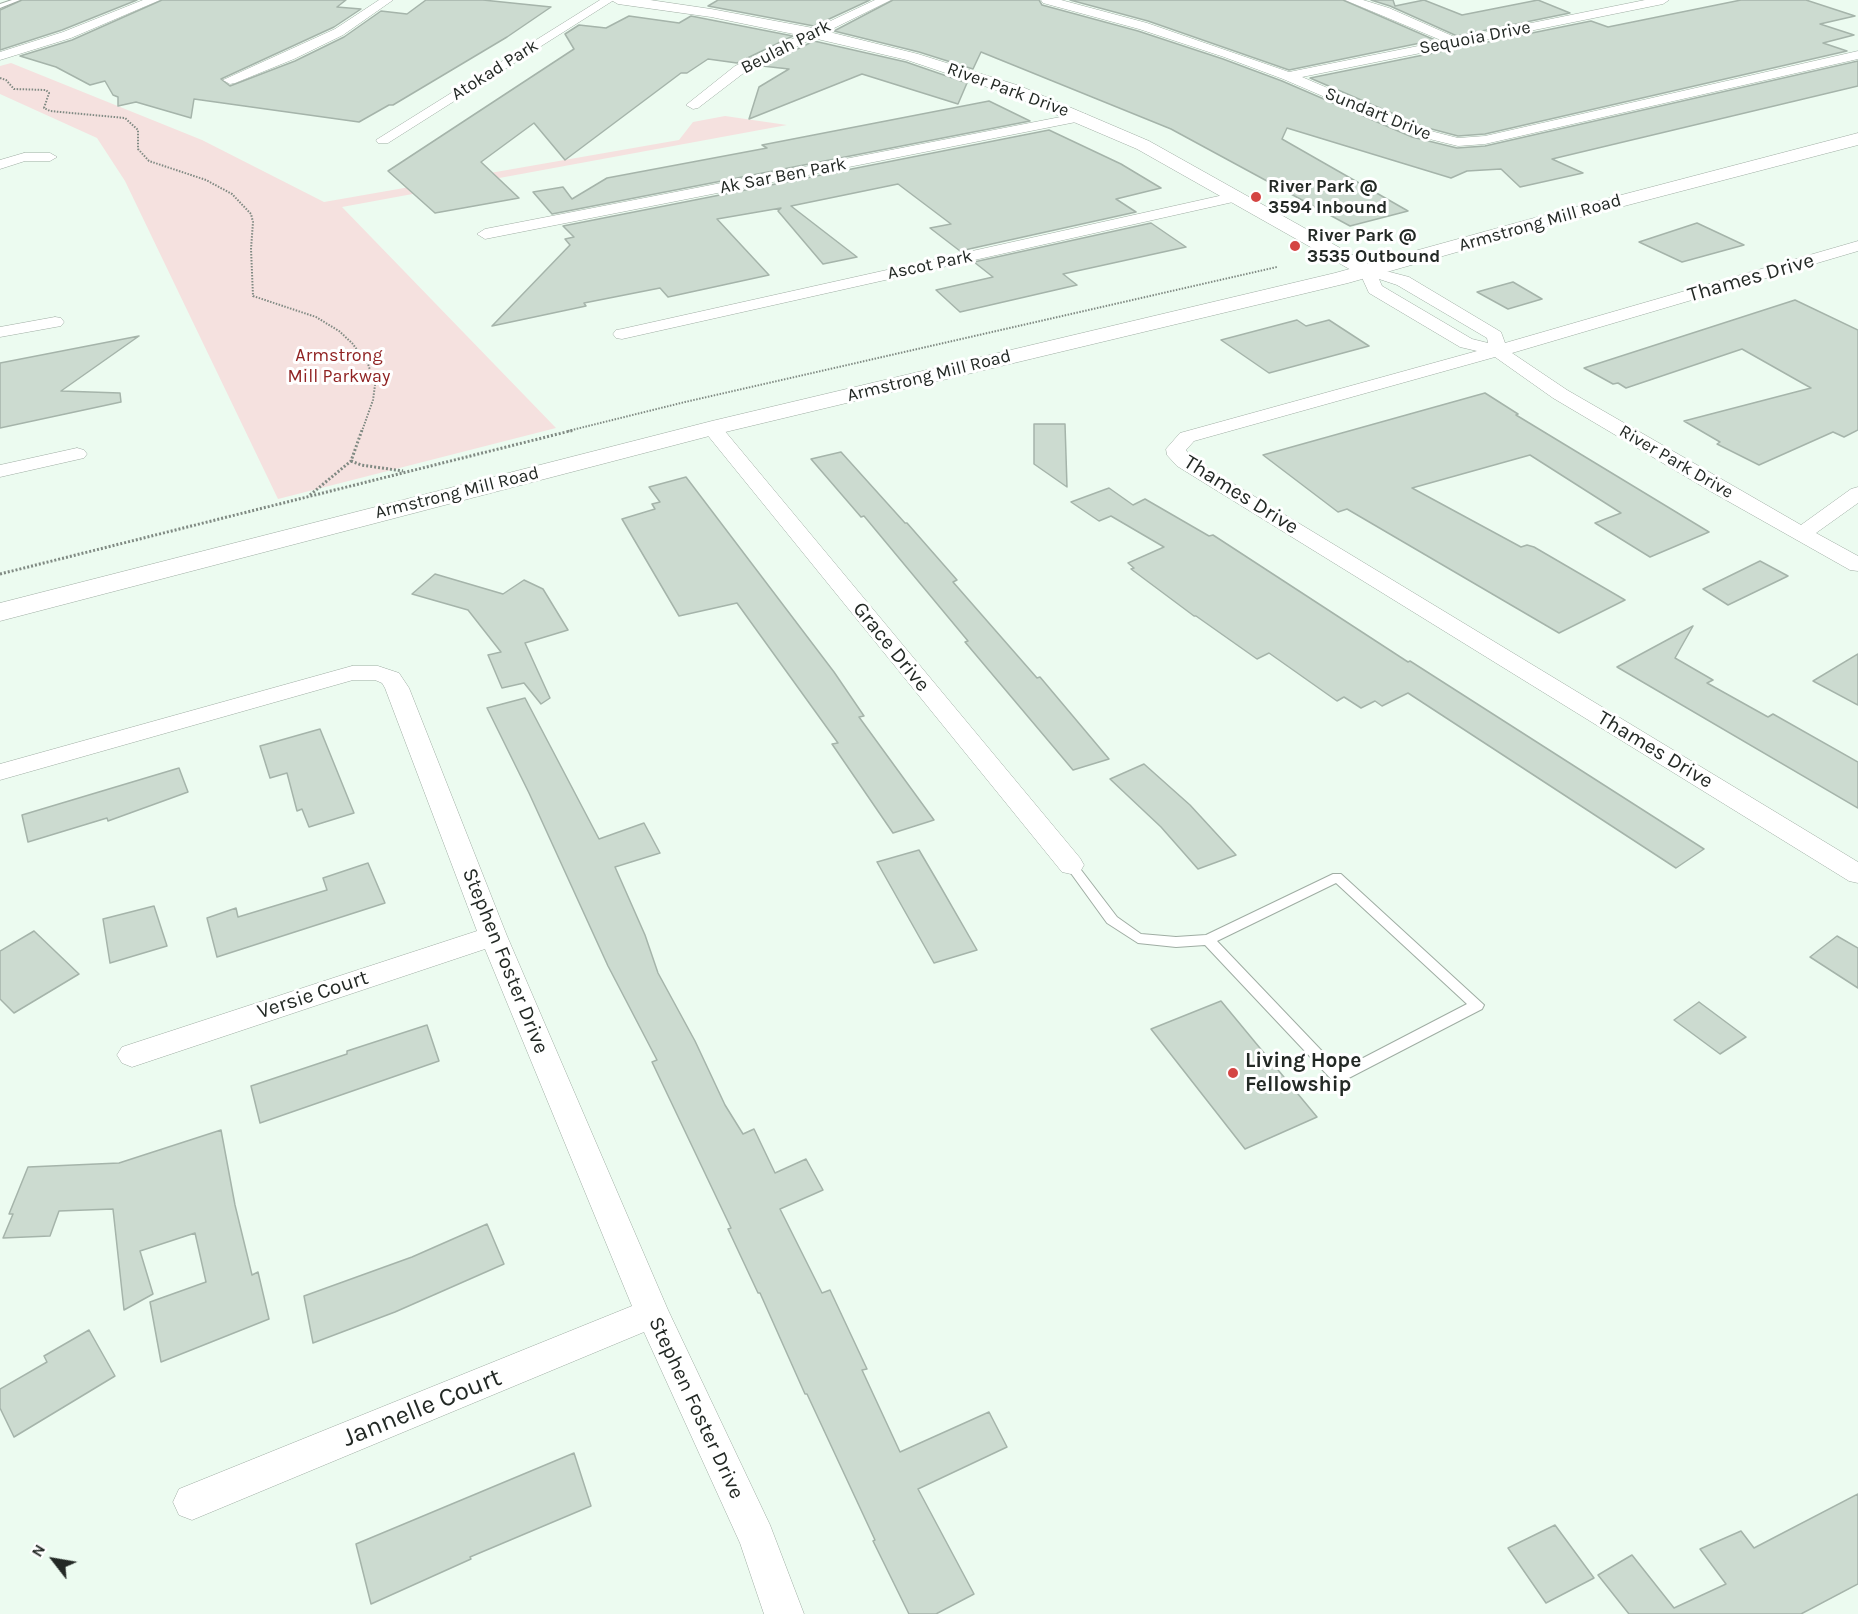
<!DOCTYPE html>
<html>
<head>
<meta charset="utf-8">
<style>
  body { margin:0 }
  #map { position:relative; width:1858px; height:1614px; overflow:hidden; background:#ecfbf0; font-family:Karla,sans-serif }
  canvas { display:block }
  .north { position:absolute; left:24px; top:1530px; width:60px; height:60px; -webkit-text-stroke:4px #fff; paint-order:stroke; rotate:301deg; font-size:16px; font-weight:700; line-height:24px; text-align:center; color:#232925 }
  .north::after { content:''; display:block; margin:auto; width:21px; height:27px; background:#232925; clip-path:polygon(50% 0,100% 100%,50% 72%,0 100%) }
</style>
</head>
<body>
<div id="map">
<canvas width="1858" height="1614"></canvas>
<div class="north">N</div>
</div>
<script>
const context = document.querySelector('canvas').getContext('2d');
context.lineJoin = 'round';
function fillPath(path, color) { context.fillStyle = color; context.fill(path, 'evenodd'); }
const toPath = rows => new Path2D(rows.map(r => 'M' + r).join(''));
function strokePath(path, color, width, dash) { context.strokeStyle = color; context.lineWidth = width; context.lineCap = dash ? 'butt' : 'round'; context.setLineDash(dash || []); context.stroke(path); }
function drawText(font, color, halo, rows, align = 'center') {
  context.font = font + ' Karla,sans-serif'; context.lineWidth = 6; context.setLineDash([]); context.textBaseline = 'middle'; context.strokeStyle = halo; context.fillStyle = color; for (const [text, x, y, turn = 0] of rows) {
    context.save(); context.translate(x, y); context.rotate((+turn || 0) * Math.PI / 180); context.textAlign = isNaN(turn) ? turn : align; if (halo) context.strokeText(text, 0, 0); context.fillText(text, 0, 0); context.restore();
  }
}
fillPath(toPath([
  [11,63,202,140,324,202,679,140,693,122,725,116,787,125,342,207,556,428,278,499,125,181,97,138,0,94,0,66]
]), '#f5e1df');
const building = toPath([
  [22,0,137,0,62,30,0,50,0,10,22,0],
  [162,0,346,0,337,7,361,9,334,27,221,79,230,86,295,61,344,37,381,11,407,14,426,0,483,0,551,7,507,37,393,105,389,105,359,122,194,99,191,118,136,102,118,106,118,97,113,95,105,81,90,85,56,67,20,56,72,40,162,0],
  [718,0,870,0,814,26,708,6,718,0],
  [893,0,1039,0,1042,5,1138,31,1223,59,1282,81,1412,137,1457,148,1485,146,1858,61,1858,86,1552,159,1583,173,1520,187,1501,169,1467,171,1451,178,1287,128,1282,139,1408,211,1350,226,1171,129,981,52,973,69,919,52,834,31,893,0],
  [1070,0,1343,0,1435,40,1289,70,1148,21,1070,0],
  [1371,0,1393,0,1395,6,1424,0,1462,15,1538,0,1570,13,1457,36,1390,6,1371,0],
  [1741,0,1806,0,1855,16,1820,24,1854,35,1823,43,1847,51,1485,134,1458,136,1424,127,1310,78,1591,21,1608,27,1741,0],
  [629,16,679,23,691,16,793,36,737,63,708,59,687,73,681,73,565,160,534,123,481,162,519,198,435,213,388,171,574,49,565,34,579,25,606,28,629,16],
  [814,41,906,62,967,83,958,104,862,74,749,119,759,87,789,69,762,66,814,41],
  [989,101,1030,121,552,214,533,192,563,187,572,199,607,178,767,148,762,145,989,101],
  [1049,130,1121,164,1161,188,1116,199,1136,212,960,251,930,228,951,224,898,184,791,206,857,257,823,264,778,211,781,208,717,219,769,275,668,297,660,288,584,303,586,306,492,326,570,245,565,239,574,237,563,226,1049,130],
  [1151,223,1186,247,1063,274,1077,285,960,312,936,290,993,277,974,262,1151,223],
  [1697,223,1744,245,1682,262,1639,242,1697,223],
  [1513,282,1542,299,1508,309,1477,292,1513,282],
  [1795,300,1858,330,1858,430,1844,437,1833,432,1759,465,1717,444,1720,442,1684,421,1811,388,1742,349,1626,388,1618,383,1613,384,1584,368,1795,300],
  [1297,320,1306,326,1329,320,1369,346,1269,373,1221,340,1297,320],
  [139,336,61,391,120,393,121,402,0,428,0,363,139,336],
  [1485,393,1518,414,1516,415,1709,532,1650,557,1595,523,1621,513,1530,455,1412,488,1521,547,1527,545,1534,547,1625,600,1559,633,1347,509,1338,512,1263,455,1485,393],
  [1034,424,1065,424,1067,487,1034,464,1034,424],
  [841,452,905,523,907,523,957,580,953,582,1037,678,1040,677,1109,759,1073,770,965,642,968,641,864,516,861,517,811,459,841,452],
  [686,477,834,672,864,716,859,717,934,820,893,833,832,744,838,743,737,603,679,616,622,519,655,509,652,504,660,502,649,487,686,477],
  [1109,488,1133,505,1145,499,1209,536,1213,535,1408,662,1410,661,1704,849,1676,868,1408,693,1382,706,1375,701,1361,708,1344,697,1337,701,1269,653,1257,659,1196,616,1194,616,1131,569,1134,568,1128,563,1164,547,1111,516,1099,521,1071,502,1109,488],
  [1760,561,1788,576,1728,605,1703,589,1760,561],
  [435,574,503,594,524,580,543,589,568,630,525,643,550,698,541,704,524,683,502,688,488,655,501,652,468,610,412,594,435,574],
  [1693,626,1675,658,1713,680,1707,683,1768,717,1773,714,1858,762,1858,808,1617,667,1693,626],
  [1858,654,1858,705,1813,681,1858,654],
  [525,698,599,839,644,823,660,853,615,867,645,935,658,973,695,1041,725,1105,743,1134,754,1129,775,1173,806,1159,823,1190,780,1209,822,1293,830,1290,867,1369,862,1370,900,1452,989,1412,1007,1447,918,1489,974,1594,936,1614,909,1614,873,1541,875,1540,807,1394,805,1394,760,1293,758,1293,728,1229,731,1228,652,1062,657,1060,608,966,529,793,487,708,525,698],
  [320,729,354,813,309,827,302,809,297,811,287,773,270,778,260,746,320,729],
  [1144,764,1190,805,1236,855,1198,869,1161,827,1110,779,1144,764],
  [179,768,188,792,108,821,107,818,28,842,22,815,179,768],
  [919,850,939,884,977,950,934,963,877,862,919,850],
  [368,863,385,903,217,957,207,918,236,908,238,917,327,890,323,878,368,863],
  [154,906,167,946,110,963,103,919,154,906],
  [34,931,79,974,14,1013,0,999,0,951,34,931],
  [1837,936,1858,948,1858,988,1810,957,1837,936],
  [1221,1001,1317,1117,1245,1149,1151,1029,1221,1001],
  [1699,1002,1746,1037,1720,1054,1674,1020,1699,1002],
  [427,1025,439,1061,260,1123,251,1086,347,1054,347,1051,427,1025],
  [221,1130,235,1205,252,1275,258,1272,269,1319,161,1362,150,1302,206,1282,195,1233,140,1251,153,1294,124,1310,113,1209,59,1211,50,1236,3,1238,13,1214,9,1214,28,1167,119,1163,221,1130],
  [487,1224,504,1264,395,1312,313,1343,304,1296,412,1257,487,1224],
  [89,1330,115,1376,14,1437,0,1408,0,1389,47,1362,44,1356,89,1330],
  [574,1453,591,1506,470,1557,471,1559,371,1604,356,1544,574,1453],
  [1858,1494,1858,1584,1801,1614,1629,1614,1598,1575,1632,1555,1674,1608,1726,1584,1700,1549,1741,1531,1754,1548,1858,1494],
  [1555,1525,1594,1578,1546,1603,1508,1548,1555,1525]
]);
fillPath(building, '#ccdbd0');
strokePath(building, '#a5b4aa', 1.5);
const service = toPath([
  [12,0,20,0,0,8,0,4,12,0],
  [1071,861,1075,862,1117,917,1141,934,1176,937,1206,935,1333,874,1341,874,1484,1005,1482,1009,1343,1081,1338,1083,1333,1081,1205,945,1176,947,1138,943,1107,923,1065,865,1071,861],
  [1336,883,1467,1004,1340,1070,1217,941,1336,883]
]);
const minor = toPath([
  [143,0,160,0,71,38,0,60,0,52,63,32,143,0],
  [379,0,393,0,343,35,294,59,235,83,230,84,223,80,335,29,379,0],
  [600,0,614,0,388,143,378,143,376,140,600,0],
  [875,0,891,0,745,72,698,108,693,109,686,105,735,66,875,0],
  [1041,0,1061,0,1147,23,1289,72,1443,41,1345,0,1363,0,1389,8,1457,38,1645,0,1669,0,1663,4,1302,77,1423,129,1458,138,1485,136,1858,51,1858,59,1485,144,1458,146,1413,135,1283,79,1224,57,1139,29,1043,3,1041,0],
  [1081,113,1086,114,1088,117,1086,120,485,239,477,234,485,229,1081,113],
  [24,153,50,153,57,157,50,161,25,161,0,169,0,160,24,153],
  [1237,192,1242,194,1245,197,1242,200,622,339,616,338,613,334,616,330,622,329,1237,192],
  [1858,241,1858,251,1512,353,1567,390,1801,525,1851,489,1858,487,1858,503,1816,533,1858,556,1858,571,1850,570,1710,491,1553,398,1495,357,1194,441,1186,450,1191,458,1858,862,1858,883,1849,881,1177,466,1167,455,1166,449,1180,433,1477,351,1460,347,1369,293,1359,271,1361,268,1367,266,1409,277,1501,332,1505,343,1858,241],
  [1379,279,1397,285,1487,338,1488,343,1472,339,1382,286,1379,279],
  [55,317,61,318,64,322,61,326,0,337,0,327,55,317],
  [712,422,719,424,1080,858,1084,865,1080,872,1071,874,1062,872,705,432,702,428,705,424,712,422],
  [77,448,84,450,87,454,84,458,0,477,0,465,77,448],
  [352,666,378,666,399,673,409,688,507,936,668,1310,770,1525,804,1614,764,1614,740,1543,644,1332,192,1520,179,1515,173,1502,179,1489,632,1306,485,949,132,1067,122,1063,117,1055,122,1047,477,931,385,688,382,683,375,680,353,680,0,780,0,764,352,666]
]);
const tertiary = toPath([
  [611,0,650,0,711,9,813,28,918,54,1020,86,1149,141,1374,267,1377,271,1374,275,1360,275,1137,149,1008,94,907,60,813,38,711,17,618,4,611,0]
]);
const secondary = toPath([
  [1858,133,1858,145,1559,223,1348,283,717,434,0,621,0,603,712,421,1335,273,1545,215,1858,133]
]);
strokePath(service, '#9fada3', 2);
strokePath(minor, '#9fada3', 1);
strokePath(tertiary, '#9fada3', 1);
strokePath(secondary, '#9fada3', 1);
strokePath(toPath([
  [0,78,6,80,14,89,46,90,49,93,44,108,50,111,125,118,138,130,138,149,149,161,206,180,232,194,251,214,253,222,251,249,253,296,316,317,339,331,352,343,368,364,375,385,373,400,362,431],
  [568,431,685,402,1277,267]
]), '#808a83', 2, [1.5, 1.5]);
strokePath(toPath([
  [351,461,361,465,403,471],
  [310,495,351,461,362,430],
  [0,574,574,430]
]), '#808a83', 3, [2, 2]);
fillPath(service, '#fff');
fillPath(minor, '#fff');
fillPath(tertiary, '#fff');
fillPath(secondary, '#fff');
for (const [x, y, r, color] of [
  [1256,197,6,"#d44543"],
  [1295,246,6,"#d44543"],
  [1233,1073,6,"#d44543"]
]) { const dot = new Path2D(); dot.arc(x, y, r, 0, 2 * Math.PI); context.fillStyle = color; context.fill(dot); strokePath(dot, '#fff', 2); }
drawText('18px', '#232925', '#fff', [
  ["Sequoia Drive",1475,38,-11],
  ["Beulah Park",786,47,-27],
  ["Atokad Park",495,70,-32],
  ["River Park Drive",1008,90,20],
  ["Sundart Drive",1378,114,22],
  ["Ak Sar Ben Park",783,176,-11],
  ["Armstrong Mill Road",1540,223,-16],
  ["Ascot Park",930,265,-12],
  ["Armstrong Mill Road",929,376,-14],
  ["River Park Drive",1676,462,30],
  ["Armstrong Mill Road",457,493,-14]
]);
drawText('bold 18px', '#232925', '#fff', [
  ["River Park @",1268,187],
  ["3594 Inbound",1268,208],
  ["River Park @",1307,236],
  ["3535 Outbound",1307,257]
], 'left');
drawText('18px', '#902323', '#fff', [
  ["Armstrong",339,356],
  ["Mill Parkway",339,377]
]);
drawText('21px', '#232925', '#fff', [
  ["Thames Drive",1751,278,-16],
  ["Thames Drive",1241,495,32],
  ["Grace Drive",891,647,51],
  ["Thames Drive",1655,750,31],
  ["Stephen Foster Drive",505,961,68],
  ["Versie Court",313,995,-18],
  ["Stephen Foster Drive",696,1408,65]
]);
drawText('bold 21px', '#232925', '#fff', [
  ["Living Hope",1245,1061],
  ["Fellowship",1245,1085]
], 'left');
drawText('26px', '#232925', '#fff', [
  ["Jannelle Court",422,1408,-22]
]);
</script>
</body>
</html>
